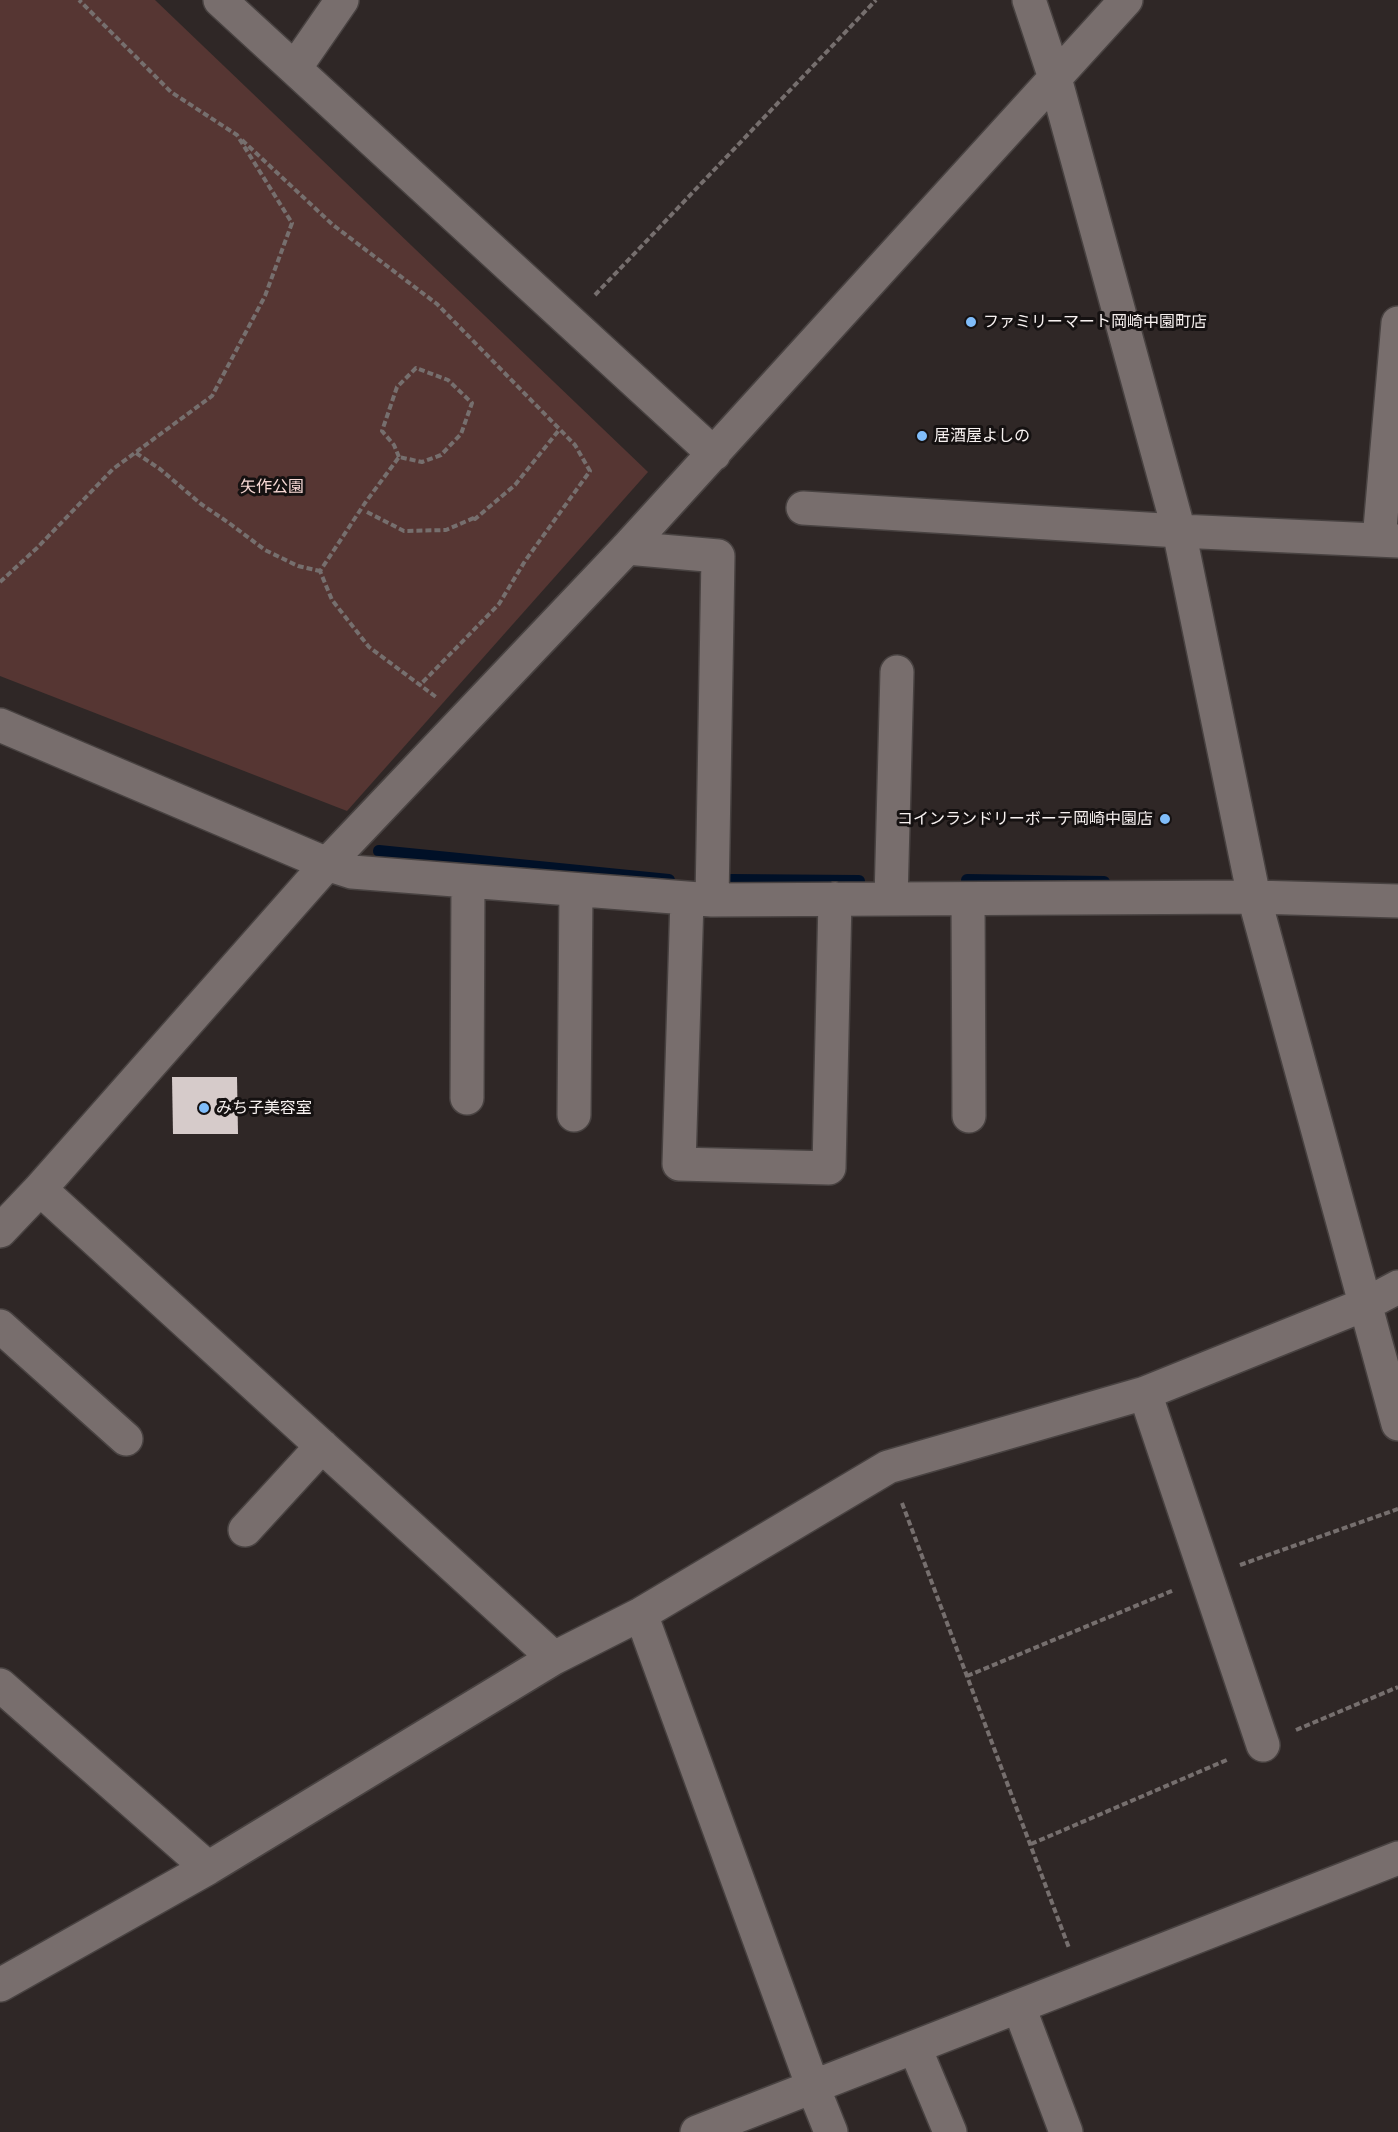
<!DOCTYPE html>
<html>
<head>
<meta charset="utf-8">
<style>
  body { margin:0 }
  canvas { display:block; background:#2f2726 }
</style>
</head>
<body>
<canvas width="1398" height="2132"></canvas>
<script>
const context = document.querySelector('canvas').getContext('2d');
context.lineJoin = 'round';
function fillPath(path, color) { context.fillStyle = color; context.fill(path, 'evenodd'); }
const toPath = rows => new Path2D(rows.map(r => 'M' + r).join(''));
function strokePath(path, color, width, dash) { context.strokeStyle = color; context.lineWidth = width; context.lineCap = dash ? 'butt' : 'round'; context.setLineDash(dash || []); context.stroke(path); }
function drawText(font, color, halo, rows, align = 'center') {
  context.font = font + ' Figtree,"Noto Sans JP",sans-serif'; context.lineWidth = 6; context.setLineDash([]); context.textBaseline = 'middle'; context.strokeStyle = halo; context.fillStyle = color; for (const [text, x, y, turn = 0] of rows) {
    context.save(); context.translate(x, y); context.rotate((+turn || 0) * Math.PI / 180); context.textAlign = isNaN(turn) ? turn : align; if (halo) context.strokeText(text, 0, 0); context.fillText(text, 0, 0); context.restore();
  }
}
fillPath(toPath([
  [0,0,155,0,648,472,347,811,0,676]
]), '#563633');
strokePath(toPath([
  [379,851,669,880],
  [731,880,859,881],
  [967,880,1104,882]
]), '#001027', 12);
fillPath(toPath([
  [172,1077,237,1077,238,1134,173,1134]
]), '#d6cbca');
const minor = toPath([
  [220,0,714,454],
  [1029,0,1055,78,1179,531,1254,897,1398,1424],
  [295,68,342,0],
  [803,508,1179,531,1398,541],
  [1379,540,1398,323],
  [627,548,718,556,712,900],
  [0,725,327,864,352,872,712,900,1254,897,1398,901],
  [687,899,679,1164,829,1168,835,899],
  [891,899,897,672],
  [968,899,969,1116],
  [467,1098,468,881],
  [574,1115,576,890],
  [40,1189,554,1658],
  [0,1231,40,1189,327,864,627,548,1126,0],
  [0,1326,126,1439],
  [1145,1393,1263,1745],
  [245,1530,322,1446],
  [641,1614,813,2087,831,2132],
  [0,1685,208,1868],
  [0,1985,208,1868,554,1658,641,1614,888,1467,1145,1393,1366,1304,1398,1287],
  [1019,2007,1066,2132],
  [915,2048,950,2132],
  [697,2132,1398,1858]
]);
strokePath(minor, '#484241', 36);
strokePath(toPath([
  [242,140,333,225,437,304,575,445,590,471,525,561,499,604,420,685],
  [595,295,876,0],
  [136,453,160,469,201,504,229,523,265,550,298,566,320,571],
  [399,457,394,445,382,431,397,387,416,368,448,380,472,403,461,434,441,455,422,462,399,457,365,503,320,571,332,600,369,647,436,697],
  [367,512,404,531,446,530,476,517,475,519,515,485,559,430],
  [0,582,37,548,113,469,212,396,265,296,292,223,237,135,171,92,79,0],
  [902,1503,1069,1948],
  [1240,1565,1398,1509],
  [967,1676,1174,1590],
  [1296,1730,1398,1687],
  [1031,1844,1229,1759]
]), '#766f6e', 4, [6, 3]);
strokePath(minor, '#786e6d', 33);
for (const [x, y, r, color] of [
  [971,322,6,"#80bdfa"],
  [922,436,6,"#80bdfa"],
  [1165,819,6,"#80bdfa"],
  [204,1108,6,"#80bdfa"]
]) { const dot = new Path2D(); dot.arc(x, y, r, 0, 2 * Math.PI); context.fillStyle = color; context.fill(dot); strokePath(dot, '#151111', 2); }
drawText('16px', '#f8f2f1', '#151111', [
  ["ファミリーマート岡崎中園町店",983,322],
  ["居酒屋よしの",934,436],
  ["コインランドリーボーテ岡崎中園店",1153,819,"right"],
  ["みち子美容室",216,1108]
], 'left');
drawText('16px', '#f7d8d4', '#151111', [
  ["矢作公園",272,487]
]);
</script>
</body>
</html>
